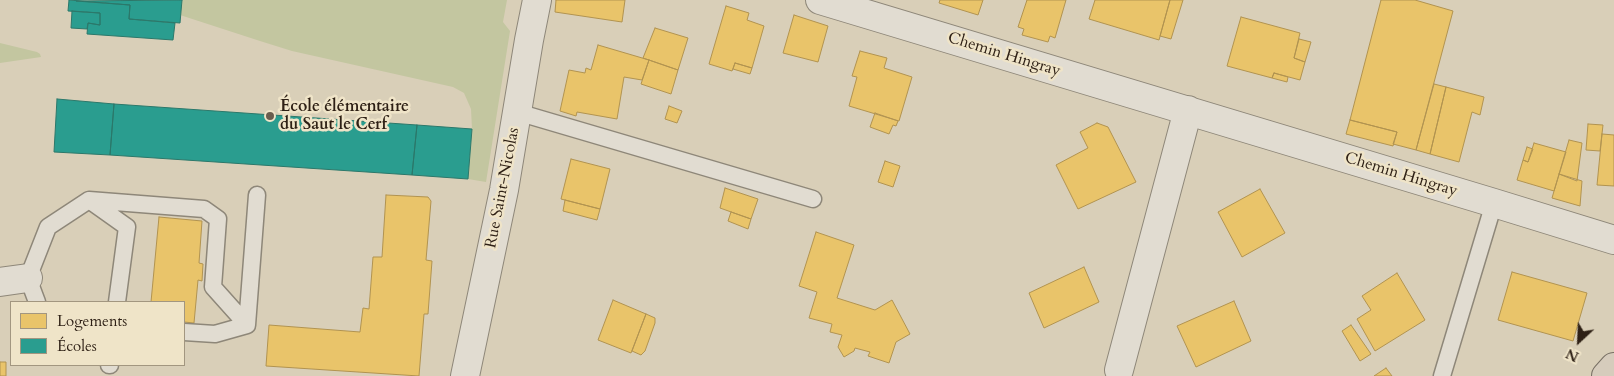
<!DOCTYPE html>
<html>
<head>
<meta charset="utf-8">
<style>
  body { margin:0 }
  #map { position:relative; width:1614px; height:376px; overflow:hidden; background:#d9cfb8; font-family:Cardo,serif }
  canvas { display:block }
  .legend { position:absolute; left:10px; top:301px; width:175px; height:65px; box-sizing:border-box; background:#efe4c8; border:1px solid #a29680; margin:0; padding:6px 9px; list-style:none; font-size:15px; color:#2e2015 }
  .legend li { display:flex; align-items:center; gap:10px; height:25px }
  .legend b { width:25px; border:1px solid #a29680 }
  .north { position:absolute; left:1554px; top:316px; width:50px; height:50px; -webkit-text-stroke:4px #efe4c8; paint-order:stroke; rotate:205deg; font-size:14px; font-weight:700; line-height:20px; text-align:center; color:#2e2015 }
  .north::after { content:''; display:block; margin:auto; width:18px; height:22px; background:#2e2015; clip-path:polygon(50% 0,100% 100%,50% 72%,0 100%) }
</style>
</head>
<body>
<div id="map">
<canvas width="1614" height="376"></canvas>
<ul class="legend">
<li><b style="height:14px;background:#e9c46a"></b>Logements</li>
<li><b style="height:14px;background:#2a9d8f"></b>Écoles</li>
</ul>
<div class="north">N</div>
</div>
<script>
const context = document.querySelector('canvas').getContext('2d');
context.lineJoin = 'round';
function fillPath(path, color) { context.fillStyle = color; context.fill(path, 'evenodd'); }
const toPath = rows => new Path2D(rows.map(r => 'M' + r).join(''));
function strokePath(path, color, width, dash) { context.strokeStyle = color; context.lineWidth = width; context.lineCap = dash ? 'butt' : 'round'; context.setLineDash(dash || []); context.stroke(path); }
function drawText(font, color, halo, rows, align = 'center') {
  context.font = font + ' Cardo,serif'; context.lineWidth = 5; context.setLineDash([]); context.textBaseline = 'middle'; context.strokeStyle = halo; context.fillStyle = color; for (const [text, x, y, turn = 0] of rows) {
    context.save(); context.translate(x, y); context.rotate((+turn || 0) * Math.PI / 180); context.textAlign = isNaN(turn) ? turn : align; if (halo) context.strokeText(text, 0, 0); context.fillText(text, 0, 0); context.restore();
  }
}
fillPath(toPath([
  [182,0,507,0,503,22,510,31,486,182,468,179,472,129,471,109,464,93,453,87,292,51,260,41,180,15],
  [0,43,37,52,40,54,41,57,0,63]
]), '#c3c6a0');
const homes = toPath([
  [556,0,625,0,622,22,555,12,556,0],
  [940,0,983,0,978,15,939,3,940,0],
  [1027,0,1066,0,1055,38,1050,36,1048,42,1022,35,1024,29,1018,27,1027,0],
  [1095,0,1170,0,1159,40,1089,19,1095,0],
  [1170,0,1183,0,1171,39,1160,36,1170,0],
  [1381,0,1415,0,1453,11,1416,150,1393,144,1397,132,1350,120,1381,0],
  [726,6,749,13,747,20,764,26,752,68,735,63,732,71,709,64,726,6],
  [794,15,828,26,818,62,783,53,794,15],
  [1241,17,1300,33,1294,58,1305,62,1300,80,1274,73,1272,78,1227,66,1241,17],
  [655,28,688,38,678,70,643,58,655,28],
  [1299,39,1311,42,1305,62,1294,58,1299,39],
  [598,45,649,60,642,80,624,77,617,119,577,112,576,116,560,111,569,70,585,73,586,68,591,70,598,45],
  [860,51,887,58,884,68,912,77,899,121,849,106,857,77,852,76,860,51],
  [649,60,678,70,671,94,641,84,649,60],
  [735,63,752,68,750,74,733,69,735,63],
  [1274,73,1288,77,1287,82,1272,78,1274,73],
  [1434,84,1446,87,1430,154,1416,150,1434,84],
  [1446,87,1484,97,1480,115,1472,112,1459,162,1430,154,1446,87],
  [669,106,682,111,677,123,665,119,669,106],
  [875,113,898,121,896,126,893,125,889,134,870,127,875,113],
  [1350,120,1397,132,1393,146,1346,134,1350,120],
  [1097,123,1108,127,1136,182,1078,209,1056,165,1088,148,1080,132,1097,123],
  [1588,124,1603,125,1600,151,1586,150,1588,124],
  [1602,134,1614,135,1614,186,1597,185,1602,134],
  [1569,140,1582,143,1577,181,1559,174,1569,140],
  [1534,143,1566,152,1554,191,1517,180,1523,160,1528,162,1534,143],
  [1527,147,1533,149,1528,162,1523,160,1527,147],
  [571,159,610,169,600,209,561,199,571,159],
  [885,161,900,166,893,187,878,182,885,161],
  [1559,174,1582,181,1580,206,1552,198,1559,174],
  [725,188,758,199,751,219,720,208,725,188],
  [1260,189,1285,233,1242,257,1218,212,1260,189],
  [386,195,428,197,431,201,426,260,432,261,428,314,424,314,419,376,266,366,269,325,360,332,363,308,369,309,373,257,382,257,386,195],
  [565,200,600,209,597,220,563,211,565,200],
  [731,212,751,219,748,229,728,221,731,212],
  [159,217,202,221,199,263,203,264,202,281,198,280,194,323,184,322,184,302,151,302,159,217],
  [816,232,854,245,837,298,875,310,892,300,910,334,896,342,889,363,868,356,870,352,855,348,854,351,844,357,838,347,842,335,830,332,832,324,809,318,817,292,799,286,816,232],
  [1084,267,1099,302,1044,328,1029,293,1084,267],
  [1512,272,1587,293,1573,341,1498,320,1512,272],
  [1397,273,1425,320,1375,351,1357,319,1371,310,1362,296,1397,273],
  [613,300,646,314,631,353,598,340,613,300],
  [1234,301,1251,341,1196,367,1177,326,1234,301],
  [646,314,655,318,655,323,645,351,641,355,632,351,646,314],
  [1351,325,1371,354,1360,361,1342,331,1351,325],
  [0,362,6,362,6,376,0,376,0,362],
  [1386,368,1392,376,1374,376,1386,368]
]);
fillPath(homes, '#e9c46a');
strokePath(homes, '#b19350', 1);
const schools = toPath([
  [69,0,130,5,129,19,175,23,173,40,87,34,88,23,100,25,100,13,68,11,69,0],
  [182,0,180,23,129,19,130,5,76,1,182,0],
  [72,11,100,13,100,25,88,23,87,29,71,28,72,11],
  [57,99,114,104,110,155,54,152,57,99],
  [114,104,417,125,412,175,110,155,114,104],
  [417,125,472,129,468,179,412,175,417,125]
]);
fillPath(schools, '#2a9d8f');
strokePath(schools, '#2b786a', 1);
const service = toPath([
  [517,112,813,199],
  [89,200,127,227,117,302],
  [37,302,28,278,48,227,89,200,204,209,218,219,213,287,247,325],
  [184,332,215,334,247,325,257,195],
  [109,365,110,365],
  [1442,376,1494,203]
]);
const minor = toPath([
  [820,0,1494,203,1614,240],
  [0,282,28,278],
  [1119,370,1188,110],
  [465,376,504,190,529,40,537,0]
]);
const primary = toPath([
  [1606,376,1614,367]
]);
strokePath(service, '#8e8779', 19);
strokePath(minor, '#8e8779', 30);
strokePath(primary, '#776f63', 30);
strokePath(service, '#e1dcd1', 16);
strokePath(minor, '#e1dcd1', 28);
strokePath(primary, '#d6ccbc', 28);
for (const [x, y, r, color] of [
  [270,116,5,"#6a5d4e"]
]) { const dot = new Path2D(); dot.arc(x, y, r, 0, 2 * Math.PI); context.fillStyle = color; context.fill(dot); strokePath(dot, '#efe4c8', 2); }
drawText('16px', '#2e2015', '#efe4c8', [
  ["Chemin Hingray",1004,55,17],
  ["Chemin Hingray",1401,175,17],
  ["Rue Saint-Nicolas",503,188,-79]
]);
drawText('bold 16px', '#2e2015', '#efe4c8', [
  ["École élémentaire",280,107],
  ["du Saut le Cerf",280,125]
], 'left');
</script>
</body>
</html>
